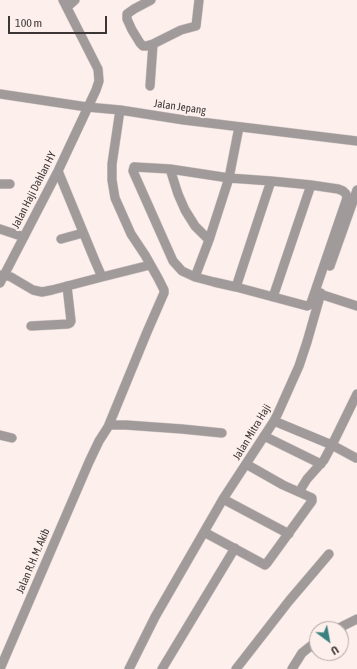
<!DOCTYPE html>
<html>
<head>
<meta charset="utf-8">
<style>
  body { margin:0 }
  #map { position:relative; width:357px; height:669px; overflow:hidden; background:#fcefec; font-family:"Asap Condensed",sans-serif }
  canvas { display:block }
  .north { position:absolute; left:309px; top:621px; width:40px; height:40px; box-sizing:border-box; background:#fcefec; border:1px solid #afa5a3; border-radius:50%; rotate:148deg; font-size:11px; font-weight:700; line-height:16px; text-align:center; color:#3c3736 }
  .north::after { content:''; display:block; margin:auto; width:14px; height:18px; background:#3a8281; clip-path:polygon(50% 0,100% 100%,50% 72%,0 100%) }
  .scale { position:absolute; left:8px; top:16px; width:99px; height:18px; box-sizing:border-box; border:2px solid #3c3736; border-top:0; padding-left:5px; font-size:12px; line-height:14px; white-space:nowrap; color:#3c3736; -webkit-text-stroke:3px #fcefec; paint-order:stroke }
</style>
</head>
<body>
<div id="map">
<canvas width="357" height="669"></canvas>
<div class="north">U</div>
<div class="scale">100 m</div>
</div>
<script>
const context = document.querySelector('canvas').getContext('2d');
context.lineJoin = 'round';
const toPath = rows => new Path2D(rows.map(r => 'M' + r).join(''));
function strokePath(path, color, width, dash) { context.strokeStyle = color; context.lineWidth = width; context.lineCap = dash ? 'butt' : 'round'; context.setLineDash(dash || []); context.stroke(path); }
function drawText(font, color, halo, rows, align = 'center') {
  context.font = font + ' "Asap Condensed",sans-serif'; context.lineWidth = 4; context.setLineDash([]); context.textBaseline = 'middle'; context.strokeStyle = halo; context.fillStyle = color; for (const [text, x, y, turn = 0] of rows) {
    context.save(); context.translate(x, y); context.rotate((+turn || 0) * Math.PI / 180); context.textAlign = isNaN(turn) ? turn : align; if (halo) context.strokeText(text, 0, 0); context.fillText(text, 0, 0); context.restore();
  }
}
const minor = toPath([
  [151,0,134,9,127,14,127,19,132,30,140,43,143,46,146,46,153,44,181,30,196,26,199,0],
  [67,7,75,0],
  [150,86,153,44],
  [0,94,87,107,120,110,184,120,357,141],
  [134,167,135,167,170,169,229,178,271,181,311,185,338,189,343,191,346,194,347,198,311,303,309,305,307,306,236,287,214,282,195,277,182,271,173,261,133,171,134,167],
  [170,169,178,194,185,210,195,226,209,240],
  [0,184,10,184],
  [0,229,24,237],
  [61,239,83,233],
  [330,266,357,190],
  [0,275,4,275,11,277,33,290,42,292,52,290,102,277,95,261,58,171],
  [102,277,150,265],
  [195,277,209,240,229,178,239,127],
  [0,283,58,171,96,90,99,81,98,69,63,0],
  [236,287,271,181],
  [320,294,357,306],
  [273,297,311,185],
  [31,326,68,324,70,323,71,321,67,286],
  [274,421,332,445,356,458],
  [108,427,147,332,164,293,164,290,158,278,145,255,131,234,115,198,112,180,112,164,120,110],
  [0,435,12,438],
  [264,436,321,464],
  [299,492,307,479,324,460,332,445,357,394],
  [223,499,289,534],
  [204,532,265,565,267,563,312,501,312,498,310,497,283,485,246,464],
  [337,629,357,619],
  [0,669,89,462,99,441,108,427,110,425,126,425,182,429,222,433],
  [129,669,155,617,204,532,223,499,274,421,278,413,299,366,307,342,321,293],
  [162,669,235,548],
  [236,669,289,601,329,554],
  [292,669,302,653,317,641]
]);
strokePath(minor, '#d6cac8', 10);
strokePath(minor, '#a09b9a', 9);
drawText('11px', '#3c3736', '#fcefec', [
  ["Jalan Jepang",180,107,8],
  ["Jalan Haji Dahlan HY",34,190,-63],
  ["Jalan Mitra Haji",252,432,-59],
  ["Jalan R.H. M. Akib",33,561,-67]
]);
</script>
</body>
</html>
